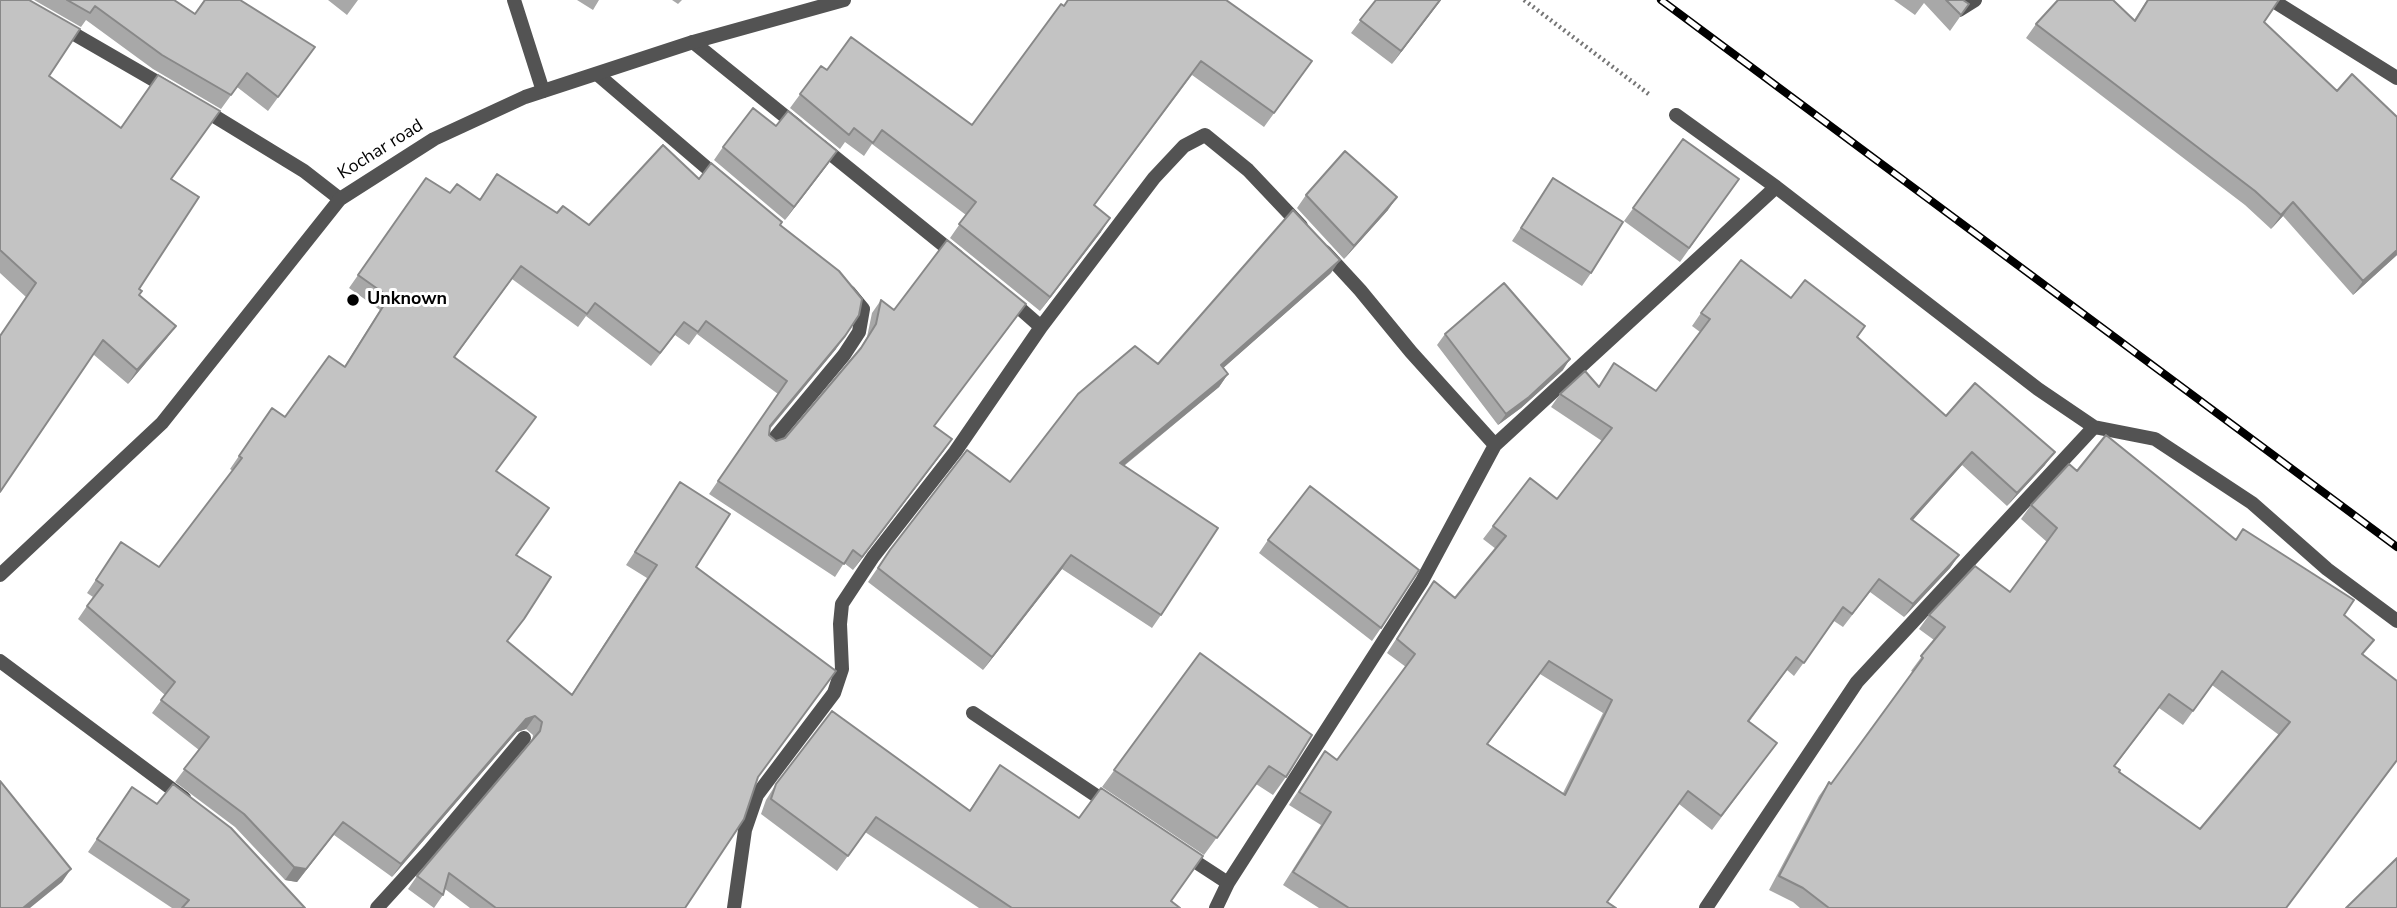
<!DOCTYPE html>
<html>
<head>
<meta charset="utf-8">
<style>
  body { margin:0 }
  canvas { display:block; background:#fff }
</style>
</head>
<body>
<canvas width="2397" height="908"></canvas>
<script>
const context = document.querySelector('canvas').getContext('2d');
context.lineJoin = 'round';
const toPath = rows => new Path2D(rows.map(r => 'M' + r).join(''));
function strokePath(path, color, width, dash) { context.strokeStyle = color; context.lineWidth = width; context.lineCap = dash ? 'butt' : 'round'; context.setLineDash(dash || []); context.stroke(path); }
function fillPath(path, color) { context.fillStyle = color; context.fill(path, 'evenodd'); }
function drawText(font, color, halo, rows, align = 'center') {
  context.font = font + ' "Nunito Sans",sans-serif'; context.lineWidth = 6; context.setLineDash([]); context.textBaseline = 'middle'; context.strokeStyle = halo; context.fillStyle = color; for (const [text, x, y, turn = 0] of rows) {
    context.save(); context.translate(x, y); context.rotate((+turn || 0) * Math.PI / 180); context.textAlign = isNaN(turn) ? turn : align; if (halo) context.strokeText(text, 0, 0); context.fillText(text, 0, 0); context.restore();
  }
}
strokePath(toPath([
  [1524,0,1650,95]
]), '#757575', 4.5, [2, 3.5]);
strokePath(toPath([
  [514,0,543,91],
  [2272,0,2397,78],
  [1959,10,1975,0],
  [62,27,171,90],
  [693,42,797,126],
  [597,74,721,180],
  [201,108,304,171,340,199],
  [1676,115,1776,187,2038,389,2094,427,2155,439,2252,503,2327,569,2397,621],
  [821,146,957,256],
  [1325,252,1360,290,1411,352,1495,445,1776,187],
  [1008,298,1041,327],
  [769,445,844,355,859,332,863,309,849,292],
  [0,661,184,798],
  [973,713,1110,805],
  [1182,853,1228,883],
  [377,908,429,851,524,738],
  [734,908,745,830,757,795,834,693,842,669,840,624,842,604,873,557,955,452,1041,327,1154,178,1184,146,1205,135,1248,170,1301,226],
  [1216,908,1228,883,1422,581,1495,445],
  [1706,908,1857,682,2094,427]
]), '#535353', 14);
strokePath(toPath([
  [0,575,162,423,340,199,434,139,525,97,693,42,844,0]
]), '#535353', 14);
const rail = toPath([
  [1661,0,2397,547]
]);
strokePath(rail, '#000', 8);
strokePath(rail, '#fff', 5, [16]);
fillPath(toPath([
  [0,0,49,76,171,179,139,289,139,295,176,326,166,339,128,384,26,297,0,273],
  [34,0,174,0,195,14,204,0,240,0,315,47,268,111,237,87,221,109,153,69,86,20,81,27],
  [328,0,358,0,347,15],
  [577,0,599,0,593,10],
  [672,0,682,0,678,4],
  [1376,0,1441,0,1392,64,1351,33],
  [1894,0,1963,0,1969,4,1950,31,1924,3,1915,15],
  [2147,0,2279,0,2264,22,2397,255,2353,295,2283,216,2271,229,2245,205,2026,38,2036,24,2134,20],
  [1064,6,1312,61,1264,127,1192,75,1094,206,1101,232,1040,311,950,238,966,215,872,144,864,156,845,142,840,149,790,108,821,66,827,70,972,125],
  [1683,139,1739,179,1680,262,1624,221],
  [723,147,828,164,785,220,714,160],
  [426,178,450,193,557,213,589,225,699,179,780,225,836,349,770,429,769,435,776,441,785,438,858,352,867,337,872,313,881,300,894,310,1017,317,934,426,952,439,943,452,853,570,844,563,835,577,709,494,778,394,697,334,689,345,675,335,651,366,586,316,578,327,512,279,455,357,496,471,516,556,524,619,507,641,572,694,647,578,626,565,680,482,696,567,758,778,685,908,470,908,445,889,443,895,434,908,408,889,417,876,532,741,533,735,526,729,517,732,392,877,334,835,297,882,285,880,235,827,175,782,199,750,152,713,165,695,78,619,93,597,87,593,121,542,159,567,233,471,230,469,272,408,285,417,344,367,380,310,349,288],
  [1553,178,1591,273,1582,286,1512,241],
  [1306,195,1388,210,1344,259,1297,208],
  [1331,273,1223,368,1228,374,1219,387,1124,466,1161,615,1152,628,1062,569,983,670,868,582,890,550,1010,482,1158,364],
  [1791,298,1858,337,1946,416,2045,465,2007,506,1962,465,1913,520,1959,555,1950,568,1904,617,1870,592,1843,627,1834,621,1794,676,1787,670,1749,722,1777,743,1712,830,1679,804,1607,902,1616,908,1319,908,1283,885,1321,825,1289,805,1325,751,1337,760,1406,667,1387,653,1434,581,1455,598,1496,549,1483,539,1493,526,1557,499,1602,441,1551,407,1560,394,1598,386,1656,391,1700,332,1692,326,1701,313],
  [1540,674,1603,713,1563,793,1488,744],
  [1445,334,1563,370,1521,408,1498,425,1437,345],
  [2077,471,2236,540,2344,615,2363,655,2397,761,2286,908,1800,908,1793,902,1769,890,1819,796,1829,782,1831,784,1913,672,1911,671,1934,640,1919,629,1929,615,2010,592,2047,542,2021,519,2031,505],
  [2212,685,2279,735,2200,829,2119,772,2115,766,2159,708,2183,725],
  [1268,540,1381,628,1372,641,1259,553],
  [1200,653,1286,777,1273,795,1256,784,1204,855,1102,787],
  [1000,765,1180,908,979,908,865,832,837,871,761,814,766,800,776,784,969,811],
  [132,787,305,908,172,908,88,852]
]), '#a8a8a8');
fillPath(toPath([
  [1440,0,1441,0,1392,64,1401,51],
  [837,151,828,164,785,220,794,207],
  [1397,197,1388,210,1344,259,1354,246],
  [2293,202,2283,216,2271,229,2281,215],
  [1110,218,1101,232,1040,311,1050,297],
  [2397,250,2397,255,2353,295,2363,281],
  [1340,260,1331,273,1212,378,1221,365],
  [176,326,166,339,128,384,137,370],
  [845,336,836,349,761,439,770,426],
  [1570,359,1563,370,1521,408,1498,425,1506,414],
  [1228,374,1219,387,1111,476,1120,463],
  [952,439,943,452,853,570,862,557],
  [1972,452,1962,465,1902,532,1911,519],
  [2055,452,2045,465,2007,506,2017,493],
  [1071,555,1062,569,983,670,992,657],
  [1959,555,1950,568,1904,617,1913,604],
  [535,716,526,729,517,732,392,877,401,864,526,719],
  [343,822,297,882,285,880,294,867],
  [71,869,62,882,30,908,23,908]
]), '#888');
const building = toPath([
  [0,0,29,0,80,29,49,76,121,128,158,75,220,111,171,179,199,197,139,289,142,291,139,295,176,326,137,370,103,340,0,492,0,336,36,283,0,250,0,0],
  [67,0,174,0,195,14,205,0,240,0,315,47,278,97,247,73,231,95,162,55,95,6,90,13,67,0],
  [1068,0,1226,0,1312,61,1274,113,1201,61,1094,205,1110,218,1050,297,959,224,976,202,882,130,873,143,854,128,849,135,800,94,821,66,827,70,851,37,972,125,1061,4,1064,6,1068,0],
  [1376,0,1440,0,1401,51,1360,20,1376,0],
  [1946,0,1963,0,1969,4,1961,15,1946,0],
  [2058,0,2113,0,2135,21,2148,0,2279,0,2264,22,2337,91,2352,74,2397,117,2397,250,2363,281,2293,202,2281,215,2255,191,2036,24,2058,0],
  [753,108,776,126,788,111,837,151,794,207,723,147,753,108],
  [1683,139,1739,179,1689,248,1633,208,1683,139],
  [663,145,699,179,711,163,782,222,780,225,839,271,862,299,859,315,845,336,770,426,769,435,776,441,785,438,861,348,876,324,881,300,894,310,947,240,1026,304,934,426,952,439,862,557,853,550,844,564,718,481,787,381,706,321,698,332,684,322,660,353,595,303,587,314,521,266,454,357,536,417,496,471,549,508,516,555,551,577,524,619,507,641,572,695,657,565,635,552,680,482,730,514,696,567,836,671,758,777,744,819,685,908,496,908,449,873,443,895,417,876,540,731,542,722,535,716,526,719,401,864,343,822,306,869,294,867,244,814,184,769,209,737,161,700,175,682,87,606,103,585,96,580,121,542,159,567,242,458,239,456,272,408,285,417,329,356,345,367,389,297,358,275,426,178,450,193,457,184,480,200,497,174,557,213,563,206,589,225,663,145],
  [1345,151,1397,197,1354,246,1306,195,1345,151],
  [1553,178,1623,222,1591,273,1521,228,1553,178],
  [1293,210,1340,260,1221,365,1228,374,1120,463,1218,528,1161,615,1071,555,992,657,878,568,890,550,967,450,1010,482,1078,394,1135,346,1158,364,1293,210],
  [1741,260,1791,298,1805,280,1865,326,1857,337,1946,416,1975,383,2055,452,2017,493,1972,452,1911,519,1959,555,1913,604,1879,579,1852,614,1843,607,1804,663,1796,657,1748,721,1777,743,1721,816,1688,791,1607,902,1616,908,1349,908,1293,872,1331,812,1299,792,1325,751,1337,760,1415,654,1397,639,1434,581,1455,598,1506,536,1493,526,1530,478,1557,499,1612,428,1560,394,1585,371,1599,387,1614,363,1656,391,1710,319,1701,313,1741,260],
  [1549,661,1612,700,1565,795,1487,744,1549,661],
  [1504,283,1570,359,1529,397,1506,414,1445,334,1504,283],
  [2106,435,2236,540,2243,529,2354,600,2344,615,2374,640,2362,654,2397,681,2397,760,2286,908,1829,908,1803,888,1779,876,1829,782,1831,784,1923,658,1921,656,1945,627,1929,615,1975,566,2010,592,2057,528,2031,505,2069,464,2077,471,2106,435],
  [2222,671,2290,722,2200,829,2119,772,2120,770,2114,766,2169,694,2193,711,2222,671],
  [1310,486,1419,570,1381,628,1268,540,1310,486],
  [1200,653,1312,735,1286,777,1269,766,1217,838,1114,770,1200,653],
  [832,711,970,811,1000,765,1079,818,1101,788,1203,856,1171,901,1180,908,1012,908,876,817,848,856,771,799,776,784,832,711],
  [0,781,71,869,23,908,0,908,0,781],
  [173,784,231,828,305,908,182,908,189,900,97,839,132,787,157,804,173,784],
  [2397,858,2397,908,2346,908,2397,858]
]);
fillPath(building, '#c3c3c3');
strokePath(building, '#888', 2);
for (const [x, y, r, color] of [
  [353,300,7,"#000"]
]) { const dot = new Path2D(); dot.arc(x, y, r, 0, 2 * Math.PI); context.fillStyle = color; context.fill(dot); strokePath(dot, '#fff', 2.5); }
drawText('18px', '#000', '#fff', [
  ["Kochar road",381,150,-32]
]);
drawText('bold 18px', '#000', '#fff', [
  ["Unknown",367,300]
], 'left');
</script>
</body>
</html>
